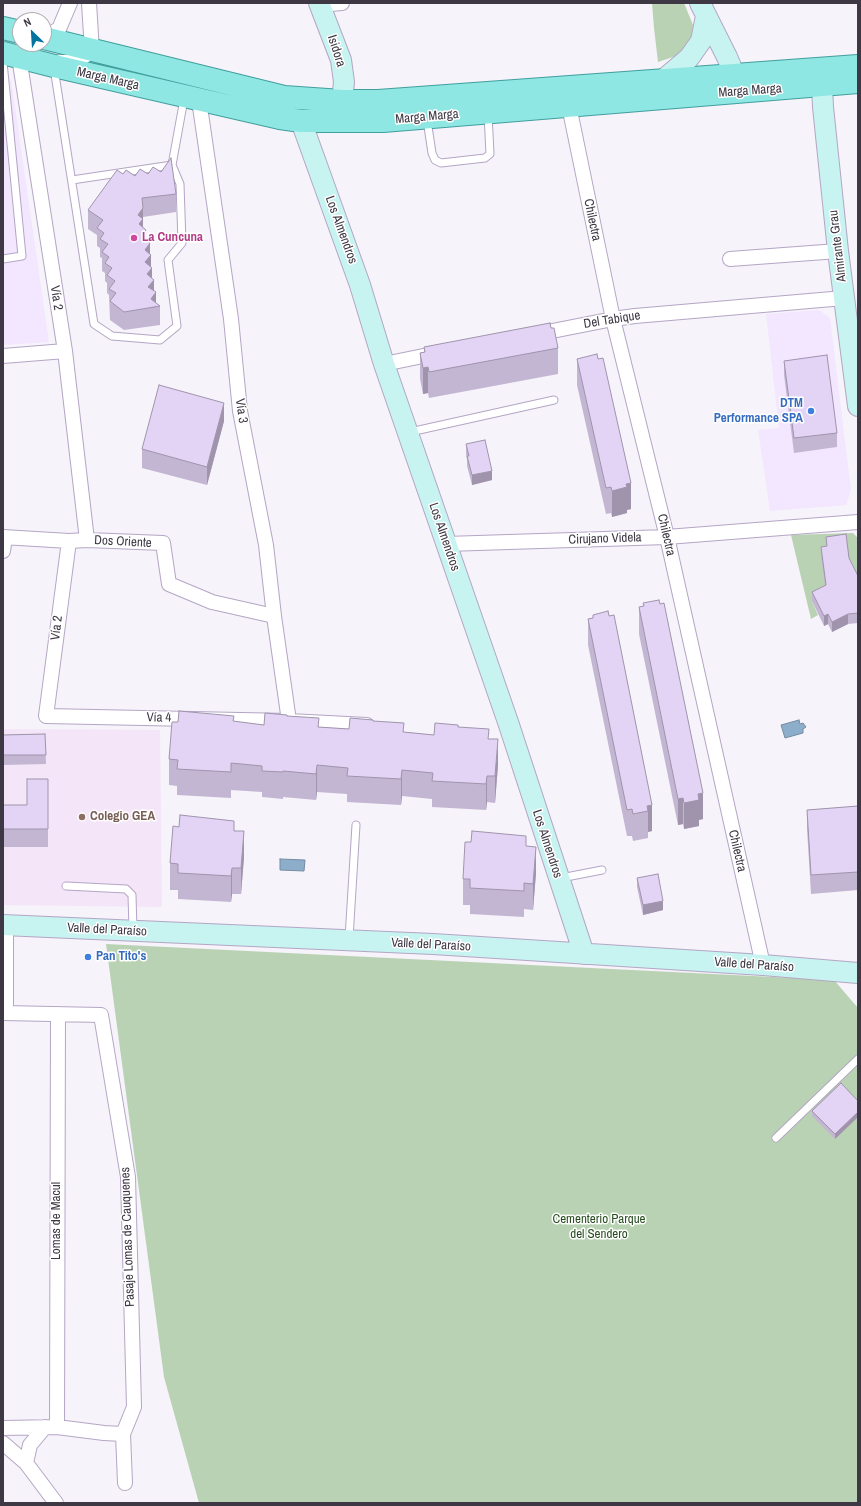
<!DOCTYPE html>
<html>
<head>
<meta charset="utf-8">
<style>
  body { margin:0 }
  #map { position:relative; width:861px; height:1506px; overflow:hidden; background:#f6f3fa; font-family:"Archivo Narrow",sans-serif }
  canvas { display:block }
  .frame { position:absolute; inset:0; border:4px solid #3d3844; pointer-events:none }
  .north { position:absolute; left:12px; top:12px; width:40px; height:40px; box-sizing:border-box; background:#fff; border:1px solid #b1afb4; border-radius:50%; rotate:335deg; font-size:11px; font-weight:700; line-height:16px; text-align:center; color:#3d3844 }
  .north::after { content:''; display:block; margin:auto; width:14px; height:18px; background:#03749f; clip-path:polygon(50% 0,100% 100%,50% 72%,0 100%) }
</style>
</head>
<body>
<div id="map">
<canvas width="861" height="1506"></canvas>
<div class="frame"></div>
<div class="north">N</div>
</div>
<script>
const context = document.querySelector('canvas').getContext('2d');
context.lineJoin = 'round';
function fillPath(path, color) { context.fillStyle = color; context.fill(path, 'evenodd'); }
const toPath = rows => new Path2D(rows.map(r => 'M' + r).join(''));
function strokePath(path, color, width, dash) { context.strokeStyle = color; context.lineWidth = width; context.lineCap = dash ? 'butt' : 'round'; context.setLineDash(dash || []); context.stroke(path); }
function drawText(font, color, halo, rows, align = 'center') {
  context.font = font + ' "Archivo Narrow",sans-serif'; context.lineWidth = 3; context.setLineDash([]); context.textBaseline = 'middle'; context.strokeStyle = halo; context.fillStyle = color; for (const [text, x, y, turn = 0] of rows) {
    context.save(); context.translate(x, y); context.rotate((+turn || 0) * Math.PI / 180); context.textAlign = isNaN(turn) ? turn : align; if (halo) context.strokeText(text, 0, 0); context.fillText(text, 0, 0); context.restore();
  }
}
fillPath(toPath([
  [3,78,11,80,49,342,3,345],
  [819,310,830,318,851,490,846,505,770,511,758,430,779,428,766,314]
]), '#f2e7ff');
fillPath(toPath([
  [3,729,160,730,162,907,3,905]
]), '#f4e5f8');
fillPath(toPath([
  [652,3,684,3,693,25,690,46,676,56,658,62,654,28],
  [853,533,858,538,858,586,826,594,812,601,818,615,811,619,791,535],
  [106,944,834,980,858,1008,858,1503,199,1503,164,1377]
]), '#bad2b4');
const water = toPath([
  [799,720,800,724,803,723,806,727,803,729,803,733,785,738,781,725,799,720],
  [280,859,305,860,304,871,280,870,280,859]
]);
fillPath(water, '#8caecb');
strokePath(water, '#748ba2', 1);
const lane = toPath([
  [3,62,22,256,3,259],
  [54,68,94,324,112,336,160,340,177,326,168,260,182,243,180,184,172,165,184,99],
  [427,120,432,153,435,160,441,163,485,158,490,154,488,114],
  [72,180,172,165],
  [410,432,554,400],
  [561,878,602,870],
  [66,886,126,889,132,895,133,930],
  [349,938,356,825],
  [776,1138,858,1059]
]);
const street = toPath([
  [319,5,342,3],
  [44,37,59,29,70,3],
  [19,57,65,351,87,540],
  [60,62,76,62,92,51,89,3],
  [199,100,231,319,240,411,266,545,274,616,289,721],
  [569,106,613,319,667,537,763,965],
  [730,259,838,251],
  [537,334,613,319,635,316,844,298],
  [3,356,65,351],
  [384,364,438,353],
  [3,537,69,541,87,540,163,543,169,584,212,602,274,616],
  [69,541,46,716,289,721,367,725],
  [446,544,667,537,858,522],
  [3,551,5,537],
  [3,1013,101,1015,128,1177,134,1407,123,1434],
  [6,1013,6,925],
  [57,1427,58,1014],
  [3,1428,57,1427,104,1433,123,1434,125,1483],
  [3,1443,26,1463,56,1503],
  [26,1463,30,1445,45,1427]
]);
const secondary = toPath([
  [319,3,341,60,344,82,342,101],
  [700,3,727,57,741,90],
  [663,80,689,58,701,41,706,16],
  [822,85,823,107,838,251,858,406],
  [301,121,360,285,384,364,509,725,584,954],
  [3,925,433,944,763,965,858,973]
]);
const primary = toPath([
  [3,28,20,32],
  [44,38,284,97,342,101,378,101,858,66],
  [3,53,54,66,280,118,301,121,383,121,858,82]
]);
strokePath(lane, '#b4a6c5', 9);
strokePath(street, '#b4a6c5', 16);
strokePath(secondary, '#b4a6c5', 22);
strokePath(primary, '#419f9e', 24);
strokePath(lane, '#fff', 7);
strokePath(street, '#fff', 14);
strokePath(secondary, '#c7f3f1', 20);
strokePath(primary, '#8ee7e2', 22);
fillPath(toPath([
  [123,174,135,176,148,174,176,194,176,212,143,217,143,227,150,253,152,278,156,303,160,306,160,325,124,330,110,320,109,295,107,293,107,283,105,281,105,273,102,271,102,258,100,257,100,248,97,246,97,235,88,229,88,210],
  [551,328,558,348,558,374,429,398,428,393,423,394,420,379,420,353,424,352,424,347],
  [577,359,631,509,627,510,627,513,612,517,611,513,606,514,577,385],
  [784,361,837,433,837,447,794,453,784,375],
  [224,421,207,485,142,468,142,449],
  [466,444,492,480,472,485,467,466,467,460,466,454],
  [826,537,849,558,858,576,858,623,848,624,832,632,828,624,824,626,812,601,812,592,825,585,821,556,821,547,826,546],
  [643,603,703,819,699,820,699,826,684,829,683,824,678,825,639,634,639,607,643,607],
  [593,615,609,616,652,831,648,832,648,838,633,841,632,836,627,836,588,645,588,619,593,618],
  [287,716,319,727,349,729,373,721,404,732,434,735,458,727,489,739,498,765,495,803,487,802,486,810,432,807,432,799,402,796,401,805,347,802,347,794,317,792,316,800,283,797,283,799,262,797,262,792,231,790,231,798,177,795,177,786,169,785,169,759,178,722,234,722,264,725],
  [45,734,46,764,3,765,3,735],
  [48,779,48,847,3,847,3,805,27,805],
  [858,806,858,890,811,894,807,829,807,810],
  [179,827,234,831,244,857,241,894,232,894,231,902,178,899,178,890,170,890,170,863],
  [526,846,536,873,533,910,524,909,524,917,470,914,470,905,463,905,463,879],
  [637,878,663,910,643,915,637,887],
  [858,1101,858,1117,835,1139,812,1116,812,1111]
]), '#c3b6d3');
fillPath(toPath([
  [143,208,143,234,146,230,146,248,150,243,150,256,151,255,151,269,152,268,152,282,154,280,154,295,156,292,156,307,151,308,138,215],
  [428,367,428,393,423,394,423,368],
  [224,403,224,421,207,485,207,467],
  [492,471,492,480,472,485,472,475],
  [631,483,631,509,627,510,627,513,612,517,612,491,626,484],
  [828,614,828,624,824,626,824,616],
  [848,614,848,624,832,632,832,622],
  [498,739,498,765,495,803,495,776],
  [317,765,317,792,316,800,316,774],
  [402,770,402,796,401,805,401,779],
  [487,776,487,802,486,810,486,784],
  [703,793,703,819,699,820,699,826,684,829,684,803,698,794],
  [683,798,683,824,678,825,678,799],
  [652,805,652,831,648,832,648,811,647,806],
  [244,831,244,857,241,894,241,868],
  [536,847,536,873,533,910,533,884],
  [232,868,232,894,231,902,231,876],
  [663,901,663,910,643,915,643,905],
  [858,1112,858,1117,835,1139,835,1134]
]), '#9f94ac');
const building = toPath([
  [171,158,176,194,142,198,143,208,138,215,143,219,139,224,146,230,142,236,150,243,145,250,151,255,145,262,152,268,147,274,154,280,148,287,156,292,151,299,160,306,124,312,110,301,116,293,109,289,115,281,107,275,112,268,105,263,109,257,102,252,108,244,100,239,104,233,97,228,103,220,88,210,117,170,123,174,126,170,135,176,140,169,148,174,153,167,161,172,171,158],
  [550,323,551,328,554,328,558,348,429,372,428,367,423,368,420,353,425,352,424,347,550,323],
  [597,354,598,359,603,358,631,483,626,484,627,487,612,491,611,487,606,488,577,359,597,354],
  [827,355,837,433,794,438,784,361,827,355],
  [159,385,224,403,207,467,142,449,159,385],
  [485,440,492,471,472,475,467,456,469,456,466,444,485,440],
  [846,534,849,558,858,576,858,613,848,614,832,622,828,614,824,616,812,592,826,585,821,547,827,546,826,537,846,534],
  [659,600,660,604,664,603,703,793,698,794,699,800,684,803,683,798,678,799,639,607,644,606,643,603,659,600],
  [608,611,609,616,614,615,652,805,647,806,648,811,633,814,632,809,627,810,588,619,593,618,593,615,608,611],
  [179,711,234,716,233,721,264,725,265,713,287,715,287,716,319,718,318,727,349,729,350,718,373,720,373,721,404,723,403,732,434,735,435,723,458,725,458,727,489,729,488,739,498,739,495,776,487,776,486,784,432,781,433,773,402,770,401,779,347,776,348,768,317,765,316,774,283,771,283,772,262,771,262,766,231,763,231,772,177,769,178,760,169,759,172,722,178,722,179,711],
  [45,734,46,755,3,755,3,735,45,734],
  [27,779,48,779,48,829,3,829,3,805,27,805,27,779],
  [858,806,858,872,811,875,807,810,858,806],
  [180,815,234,821,234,831,244,831,241,868,232,868,231,876,178,873,178,864,170,863,173,826,179,827,180,815],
  [472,831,526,836,526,846,536,847,533,884,524,883,524,891,470,888,470,879,463,879,465,842,471,842,472,831],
  [658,874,663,901,643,905,637,878,658,874],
  [841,1083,858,1101,858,1112,835,1134,812,1111,841,1083]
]);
fillPath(building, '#e3d4f5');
strokePath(building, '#9f94ac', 1);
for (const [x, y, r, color] of [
  [134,238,4,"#d1479c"],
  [811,411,4,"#3f7fe0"],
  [82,817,4,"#8d6e63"],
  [88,957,4,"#3f7fe0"]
]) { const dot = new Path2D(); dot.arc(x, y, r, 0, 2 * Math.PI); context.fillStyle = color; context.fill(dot); strokePath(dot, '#fff', 1.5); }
drawText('13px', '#3d3844', '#fff', [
  ["Isidora",336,51,72],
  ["Marga Marga",108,79,13],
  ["Marga Marga",750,91,-4],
  ["Marga Marga",427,117,-5],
  ["Chilectra",592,220,78],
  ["Los Almendros",341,230,70],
  ["Almirante Grau",838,246,-97],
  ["Vía 2",56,298,81],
  ["Del Tabique",612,320,-9],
  ["Vía 3",241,411,82],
  ["Chilectra",666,535,77],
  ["Los Almendros",444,537,71],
  ["Cirujano Videla",605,539,-2],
  ["Dos Oriente",123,542,3],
  ["Vía 2",57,628,-83],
  ["Vía 4",159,718,1],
  ["Los Almendros",547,844,72],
  ["Chilectra",737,851,77],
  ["Valle del Paraíso",107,930,3],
  ["Valle del Paraíso",431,945,3],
  ["Valle del Paraíso",754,965,4],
  ["Lomas de Macul",57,1221,-90],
  ["Pasaje Lomas de Cauquenes",128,1237,-92]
]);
drawText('bold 13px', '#b23c85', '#fff', [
  ["La Cuncuna",142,238]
], 'left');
drawText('bold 13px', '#366cbe', '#fff', [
  ["DTM",803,404],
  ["Performance SPA",803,419],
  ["Pan Tito's",96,957,"left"]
], 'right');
drawText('bold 13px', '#785e54', '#fff', [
  ["Colegio GEA",90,817]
], 'left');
drawText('13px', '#284e1f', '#fff', [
  ["Cementerio Parque",599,1220],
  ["del Sendero",599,1235]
]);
</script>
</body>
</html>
